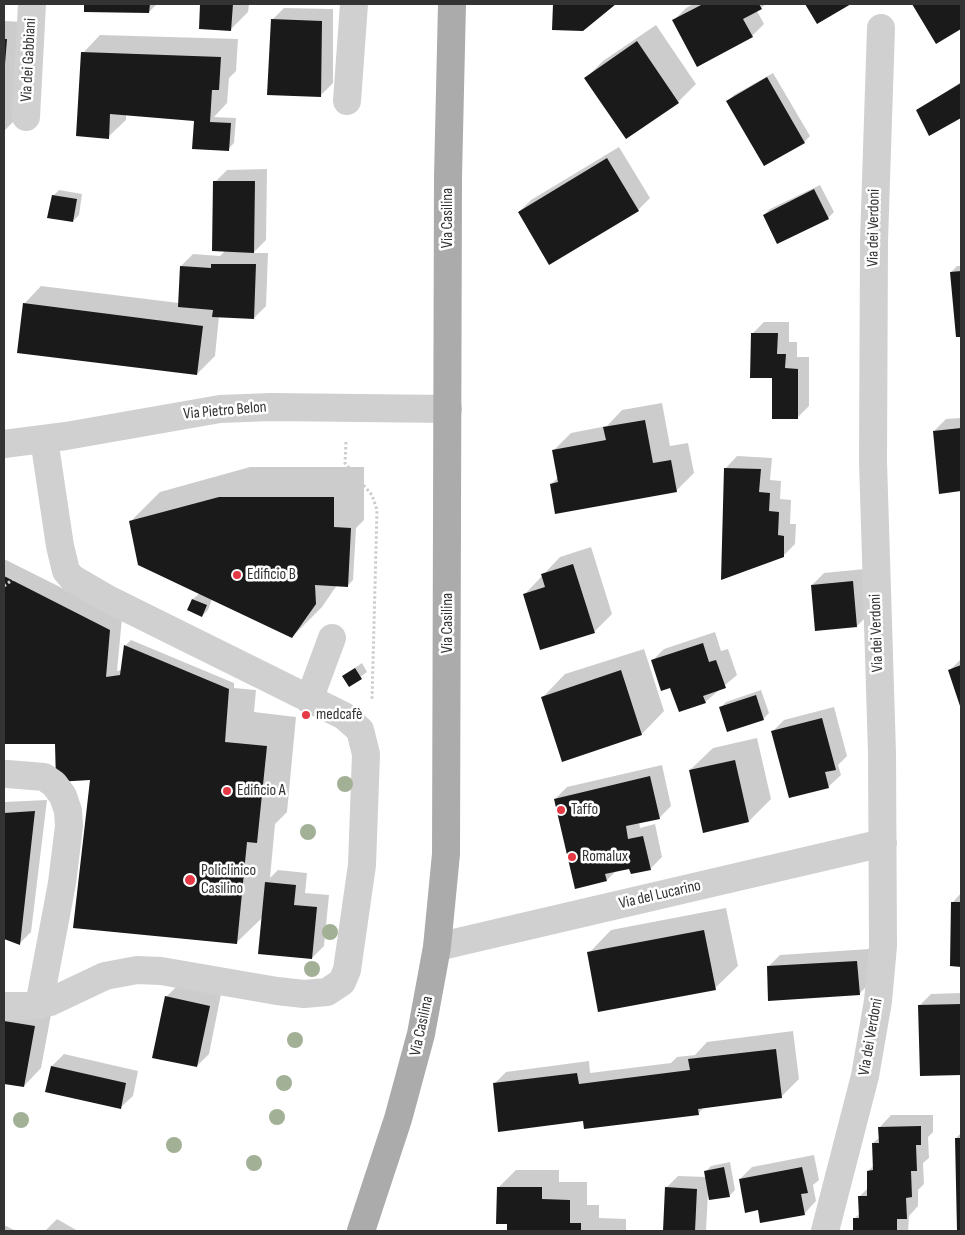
<!DOCTYPE html>
<html>
<head>
<meta charset="utf-8">
<style>
  body { margin:0 }
  #map { position:relative; width:965px; height:1235px; overflow:hidden; background:#fff; font-family:"Sofia Sans Condensed",sans-serif }
  canvas { display:block }
  .frame { position:absolute; inset:0; border:5px solid #333; pointer-events:none }
</style>
</head>
<body>
<div id="map">
<canvas width="965" height="1235"></canvas>
<div class="frame"></div>
</div>
<script>
const context = document.querySelector('canvas').getContext('2d');
context.lineJoin = 'round';
function fillPath(path, color) { context.fillStyle = color; context.fill(path, 'evenodd'); }
const toPath = rows => new Path2D(rows.map(r => 'M' + r).join(''));
function strokePath(path, color, width, dash) { context.strokeStyle = color; context.lineWidth = width; context.lineCap = dash ? 'butt' : 'round'; context.setLineDash(dash || []); context.stroke(path); }
function drawText(font, color, halo, rows, align = 'center') {
  context.font = font + ' "Sofia Sans Condensed",sans-serif'; context.lineWidth = 5; context.setLineDash([]); context.textBaseline = 'middle'; context.strokeStyle = halo; context.fillStyle = color; for (const [text, x, y, turn = 0] of rows) {
    context.save(); context.translate(x, y); context.rotate((+turn || 0) * Math.PI / 180); context.textAlign = isNaN(turn) ? turn : align; if (halo) context.strokeText(text, 0, 0); context.fillText(text, 0, 0); context.restore();
  }
}
fillPath(toPath([
  [86,4,157,4,149,12,85,11],
  [201,4,249,4,248,12,230,30,200,28],
  [554,4,614,4,583,30,554,29],
  [694,4,766,4,757,11,764,24,752,36,674,20,686,8],
  [913,4,961,4,961,28,936,43],
  [284,8,333,9,333,83,321,95,272,20],
  [4,21,24,22,18,117,4,131],
  [656,25,696,84,678,102,626,138,586,78,603,61],
  [100,35,238,39,236,71,229,78,227,103,214,117,236,118,234,143,228,149,196,120,126,114,126,120,108,137,83,53],
  [773,73,810,136,804,142,728,101,734,95],
  [961,82,961,116,930,134,918,110],
  [619,147,650,198,638,210,519,212,531,200],
  [267,169,266,240,253,253,268,253,266,306,254,318,219,316,215,356,197,374,24,304,41,286,179,303,181,266,193,254,220,256,226,250,215,182,227,170],
  [820,185,834,212,828,218,764,215,770,209],
  [59,190,82,194,79,215,73,221,53,196],
  [957,266,961,266,961,335,957,336,951,272],
  [764,322,789,322,789,342,797,342,797,357,809,357,809,406,797,418,752,334],
  [662,403,670,446,688,443,694,473,676,491,551,484,559,477,554,450,571,433,607,426,622,410],
  [961,418,961,490,940,492,934,431,946,419],
  [737,456,772,458,770,480,781,481,780,499,791,500,790,524,796,524,795,544,783,556,725,469],
  [250,467,364,467,364,520,356,528,353,580,347,586,337,585,322,607,292,637,212,599,208,610,202,616,189,610,193,599,200,593,130,522,160,492],
  [591,547,612,614,595,631,541,648,524,595,560,557],
  [4,559,122,618,117,671,122,670,126,645,131,640,234,683,234,688,256,690,254,712,296,717,287,812,275,824,270,878,278,870,307,873,305,893,329,895,324,946,312,958,263,917,236,943,92,779,57,742,4,743],
  [865,569,869,614,857,626,816,630,812,585,824,573],
  [715,632,721,651,728,649,737,675,705,702,671,686,652,661,664,649],
  [644,649,664,711,642,734,563,760,543,697,565,674],
  [961,659,961,706,950,670],
  [362,663,367,672,349,685,343,676],
  [761,690,769,713,763,719,720,708,726,702],
  [834,707,847,756,838,765,841,775,828,787,772,732,784,720],
  [757,738,771,799,749,821,690,770,713,748],
  [662,765,671,806,659,818,639,822,640,828,655,824,662,857,650,869,630,868,616,871,607,880,555,799,567,787],
  [47,800,31,932,19,944,4,937,4,802],
  [961,893,961,965,952,965,953,902],
  [726,908,738,966,715,988,589,953,611,930],
  [869,949,871,982,859,994,768,967,780,955],
  [178,985,221,994,209,1054,197,1066,166,997],
  [961,993,961,1074,921,1075,919,1006,931,994],
  [4,1000,52,1009,41,1068,24,1086,4,1082],
  [793,1031,799,1079,781,1097,705,1106,698,1114,584,1120,494,1084,506,1072,589,1061,590,1073,671,1063,677,1057,695,1055,707,1042],
  [64,1054,138,1071,133,1096,120,1108,46,1092,52,1066],
  [891,1115,933,1115,933,1132,928,1137,929,1158,923,1163,924,1184,918,1190,918,1206,909,1216,908,1231,854,1231,854,1219,860,1213,860,1196,868,1188,868,1171,874,1165,873,1143,880,1137,879,1128],
  [961,1133,961,1231,958,1231,956,1138],
  [814,1155,819,1180,813,1185,816,1201,804,1214,759,1209,740,1179,752,1167],
  [730,1162,735,1190,729,1196,708,1192,706,1231,664,1231,666,1188,678,1176,706,1177,705,1172,711,1166],
  [516,1170,559,1170,559,1182,587,1182,587,1205,599,1205,599,1218,626,1219,626,1231,508,1231,508,1223,498,1188],
  [57,1219,78,1231,45,1231],
  [4,1225,14,1230,13,1231,4,1231]
]), '#0003');
fillPath(toPath([
  [84,4,150,4,149,13,84,12],
  [200,4,233,4,231,31,199,29],
  [553,4,616,4,583,31,552,30],
  [703,4,759,4,762,9,743,19,753,37,697,67,672,20],
  [805,4,851,4,817,24],
  [912,4,961,4,961,29,936,44],
  [271,19,322,21,321,97,267,95],
  [4,39,7,39,5,64,4,64],
  [637,41,679,103,626,139,584,78],
  [81,52,221,57,219,90,212,90,210,122,231,123,229,151,192,149,194,121,110,114,109,139,76,136],
  [767,77,805,143,764,166,726,101],
  [961,83,961,118,929,136,916,110],
  [607,158,639,211,549,265,518,212],
  [213,181,255,181,254,253,212,251],
  [814,189,829,219,777,244,763,215],
  [52,195,77,199,73,222,47,218],
  [211,264,256,264,254,319,212,317,213,310,178,307,180,266,211,268],
  [961,271,961,337,956,337,950,272],
  [23,303,203,326,197,375,17,353],
  [751,333,778,333,777,354,786,354,785,368,798,369,798,419,772,419,772,378,750,378],
  [645,420,653,463,671,460,677,492,555,514,550,484,558,482,552,450,606,440,603,427],
  [961,428,961,491,939,494,933,431],
  [724,468,761,469,759,492,770,493,769,511,779,512,778,535,784,536,784,557,721,580],
  [219,497,334,497,334,527,351,528,348,587,315,585,316,604,292,638,138,565,129,521],
  [573,564,595,633,540,650,523,594,545,587,541,574],
  [4,576,110,630,106,677,120,675,124,645,229,689,225,742,267,746,257,843,247,842,237,944,73,928,90,780,56,782,55,744,4,744],
  [853,581,857,627,815,631,811,585],
  [192,599,207,605,202,617,187,610],
  [703,643,709,662,716,660,726,688,703,696,706,703,679,712,670,688,661,691,651,660],
  [961,665,961,709,948,670],
  [355,668,362,679,349,687,342,676],
  [621,670,642,735,562,762,541,697],
  [756,695,764,720,727,732,719,707],
  [822,718,836,770,825,772,829,788,789,798,771,731],
  [735,760,749,822,703,833,689,770],
  [650,776,660,819,626,826,628,839,643,836,651,870,631,874,629,869,605,874,607,881,575,889,554,799],
  [35,811,20,945,4,939,4,813],
  [265,882,296,885,294,905,317,907,312,959,258,954],
  [951,902,961,902,961,967,950,966],
  [704,930,716,990,598,1012,587,952],
  [857,961,860,995,768,1001,767,966],
  [165,996,210,1006,197,1067,152,1058],
  [961,1004,961,1075,920,1076,918,1005],
  [4,1021,35,1026,24,1087,4,1084],
  [776,1049,782,1098,698,1109,699,1115,584,1129,583,1121,498,1132,493,1083,577,1073,579,1084,690,1070,688,1059],
  [51,1066,126,1083,121,1109,45,1092],
  [921,1126,921,1145,916,1145,917,1171,911,1171,912,1197,906,1198,907,1219,897,1219,897,1231,853,1231,853,1218,859,1218,858,1196,867,1196,867,1171,873,1170,872,1143,879,1143,878,1127],
  [955,1138,961,1138,961,1231,957,1231],
  [724,1167,730,1197,709,1200,704,1171],
  [802,1167,808,1193,801,1194,805,1215,760,1223,758,1210,745,1213,739,1179],
  [497,1187,542,1187,542,1199,570,1200,570,1223,581,1223,581,1231,507,1231,507,1224,496,1224],
  [665,1187,697,1189,695,1231,663,1231]
]), '#1a1a1a');
strokePath(toPath([
  [346,442,345,463,372,495,377,510,372,700],
  [4,586,16,577,40,589],
  [270,854,284,720]
]), '#cdcdcd', 3, [2.5, 2.5]);
strokePath(toPath([
  [347,101,354,4],
  [26,117,32,4],
  [4,444,66,436,220,409,271,407,448,409],
  [309,700,332,638],
  [7,774,44,777,54,784,63,796,68,811,69,826,62,883,39,1005],
  [437,947,883,843],
  [4,1006,28,1006,50,1002,105,976,137,970,161,971,277,991,304,994,327,992,342,982,347,970,362,865,366,754,360,730,344,716,108,599,72,578,66,571,60,546,44,439],
  [825,1231,865,1076,878,1001,883,946,882,753,873,461,874,241,881,28]
]), '#d0d0d0', 28);
strokePath(toPath([
  [361,1231,398,1119,421,1034,437,947,446,854,448,177,452,4]
]), '#ababab', 28);
context.fillStyle = '#a2b095';
for (const [x, y] of [
  [345,784],
  [308,832],
  [330,932],
  [312,969],
  [295,1040],
  [284,1083],
  [277,1117],
  [21,1120],
  [174,1145],
  [254,1163]
]) { context.beginPath(); context.arc(x, y, 8, 0, 2 * Math.PI); context.fill(); }
for (const [x, y, r, color] of [
  [237,575,5,"#e63946"],
  [306,715,5,"#e63946"],
  [227,791,5,"#e63946"],
  [561,810,5,"#e63946"],
  [572,857,5,"#e63946"],
  [190,880,6,"#e63946"]
]) { const dot = new Path2D(); dot.arc(x, y, r, 0, 2 * Math.PI); context.fillStyle = color; context.fill(dot); strokePath(dot, '#fff', 2); }
drawText('16px', '#333', '#fff', [
  ["Via dei Gabbiani",29,60,-87],
  ["Via Casilina",448,218,-90],
  ["Via dei Verdoni",874,228,-89],
  ["Via Pietro Belon",225,411,-5],
  ["Via Casilina",448,623,-90],
  ["Via dei Verdoni",877,633,-92],
  ["Via del Lucarino",660,895,-13],
  ["Via Casilina",422,1026,-78],
  ["Via dei Verdoni",871,1037,-80]
]);
drawText('16px', '#333', '#fff', [
  ["Edificio B",247,575],
  ["medcafè",316,715],
  ["Edificio A",237,791],
  ["Taffo",571,810],
  ["Romalux",582,857],
  ["Policlinico",201,871],
  ["Casilino",201,889]
], 'left');
</script>
</body>
</html>
